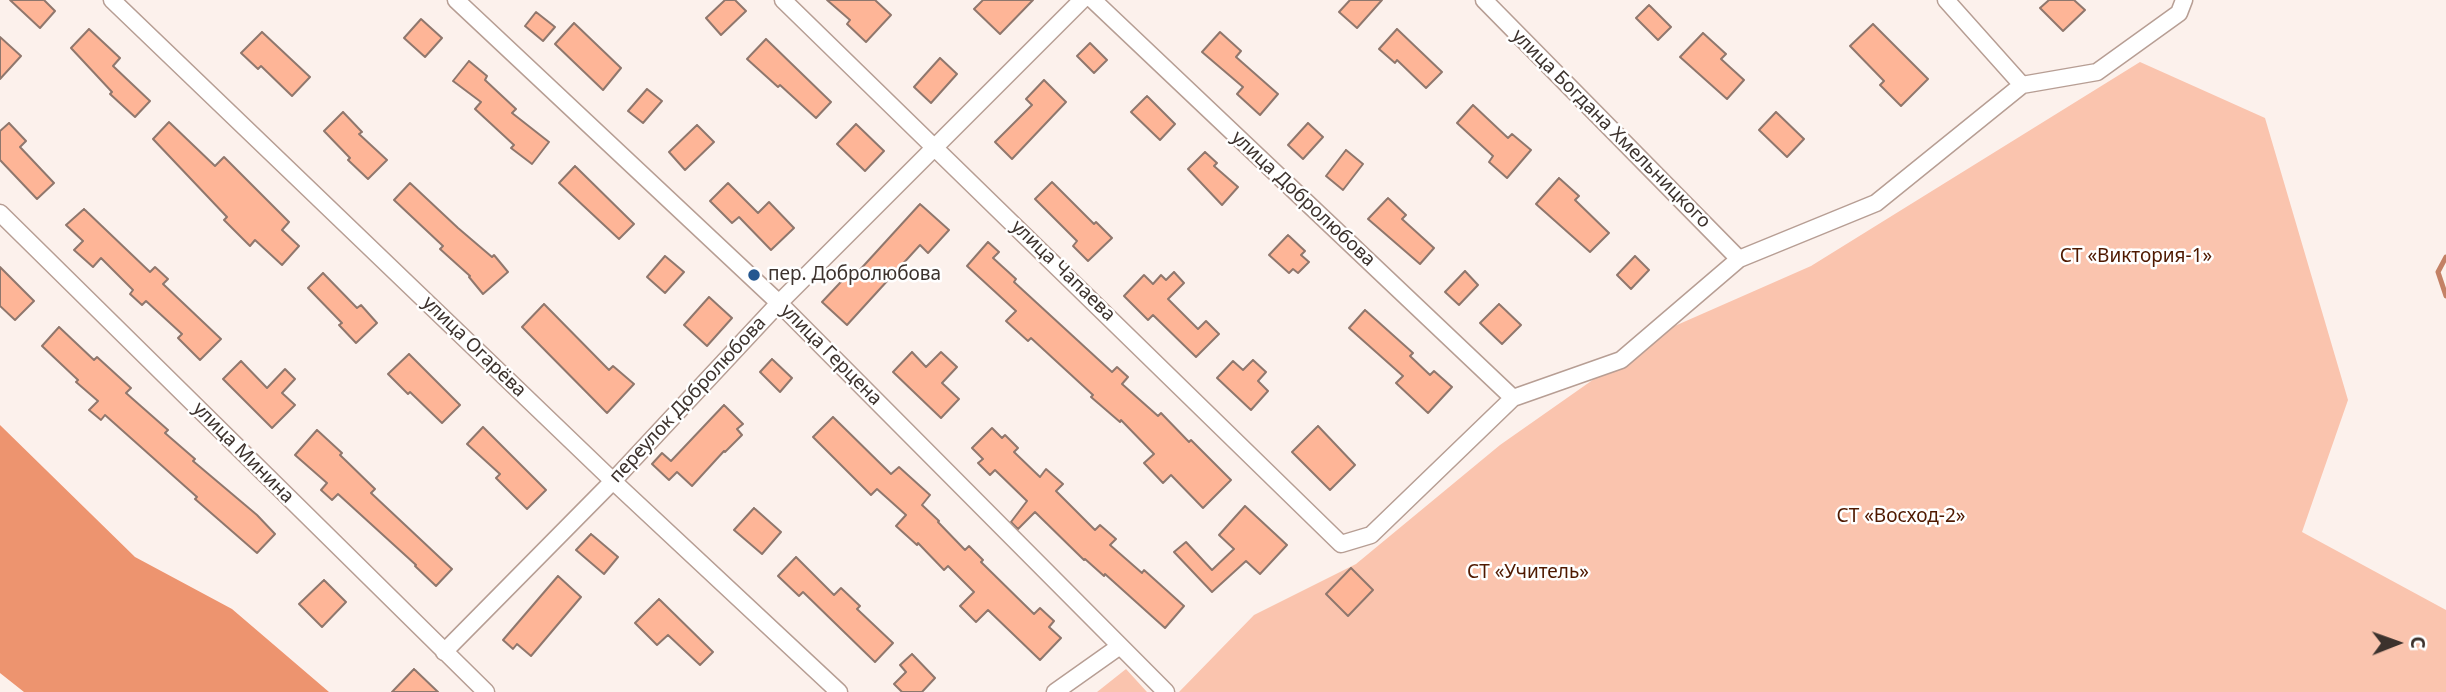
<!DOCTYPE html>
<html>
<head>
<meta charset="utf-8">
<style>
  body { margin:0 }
  #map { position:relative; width:2446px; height:692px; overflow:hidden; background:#fcf1ec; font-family:"Noto Sans",sans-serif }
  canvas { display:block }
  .north { position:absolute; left:2362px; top:608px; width:70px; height:70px; -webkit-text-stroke:5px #fff; paint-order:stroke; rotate:89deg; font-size:19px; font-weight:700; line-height:28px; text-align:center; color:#3c322d }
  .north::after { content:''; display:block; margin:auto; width:24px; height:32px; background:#3c322d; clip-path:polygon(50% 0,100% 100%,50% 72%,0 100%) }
</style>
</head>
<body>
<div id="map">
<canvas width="2446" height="692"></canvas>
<div class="north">С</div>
</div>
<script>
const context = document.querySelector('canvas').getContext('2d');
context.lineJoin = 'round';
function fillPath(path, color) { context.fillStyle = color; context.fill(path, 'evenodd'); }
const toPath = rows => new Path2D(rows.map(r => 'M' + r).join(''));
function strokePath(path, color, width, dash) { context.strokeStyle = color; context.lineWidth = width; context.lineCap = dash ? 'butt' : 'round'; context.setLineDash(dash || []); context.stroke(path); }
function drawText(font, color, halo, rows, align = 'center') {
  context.font = font + ' "Noto Sans",sans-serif'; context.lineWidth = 5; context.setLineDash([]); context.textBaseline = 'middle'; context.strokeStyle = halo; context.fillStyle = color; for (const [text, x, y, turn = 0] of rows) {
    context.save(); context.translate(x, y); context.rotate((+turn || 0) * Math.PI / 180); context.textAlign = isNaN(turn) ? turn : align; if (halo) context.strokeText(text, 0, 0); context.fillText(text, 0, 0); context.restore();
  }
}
fillPath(toPath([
  [2140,62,2265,118,2348,400,2302,532,2446,610,2446,692,1179,692,1254,615,1356,564,1500,445,1661,332,1811,266],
  [1126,669,1147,692,1097,692]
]), '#fac4ae');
fillPath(toPath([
  [0,425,135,557,232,609,329,692,24,692,0,673]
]), '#ed946f');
strokePath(toPath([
  [2446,257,2438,272,2446,296]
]), '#c38165', 5);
const building = toPath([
  [10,0,44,0,55,11,40,28,10,0],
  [725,0,735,0,746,11,721,35,706,18,725,0],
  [827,0,875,0,891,15,866,42,847,24,850,20,827,0],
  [983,0,1033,0,1000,34,974,9,983,0],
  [1350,0,1382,0,1357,28,1339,12,1350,0],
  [2049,0,2074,0,2085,10,2063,31,2040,8,2049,0],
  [1649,5,1671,27,1658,40,1636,18,1649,5],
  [536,12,555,27,543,41,525,26,536,12],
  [421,19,442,38,425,57,404,38,421,19],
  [574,23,621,68,603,90,555,44,574,23],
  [1873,24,1928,79,1901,106,1880,85,1884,81,1850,46,1873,24],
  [89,29,120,58,113,66,150,101,135,117,110,94,112,92,71,48,89,29],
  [1397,29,1442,72,1426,88,1397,60,1395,63,1379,49,1397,29],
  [262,32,310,77,292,96,261,66,258,69,241,53,262,32],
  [1220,32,1241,51,1236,57,1278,94,1260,115,1237,94,1243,87,1202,52,1220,32],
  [1703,33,1726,54,1721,59,1744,80,1727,99,1680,57,1703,33],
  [0,37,21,56,0,79,0,37],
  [766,39,831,102,816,118,780,85,778,87,747,59,766,39],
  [1090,43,1107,60,1094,73,1077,56,1090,43],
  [940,58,957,74,931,103,914,87,940,58],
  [469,61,487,76,485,80,516,109,512,113,549,142,532,164,511,148,514,145,475,109,481,102,453,81,469,61],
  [1044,80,1066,102,1012,159,995,142,1032,105,1026,99,1044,80],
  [647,89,662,101,643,123,628,111,647,89],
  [1147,96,1175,124,1160,140,1131,112,1147,96],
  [1473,105,1508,138,1512,134,1531,150,1507,178,1489,162,1493,156,1457,123,1473,105],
  [343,112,362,132,359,134,387,160,368,179,348,160,350,158,324,131,343,112],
  [1776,112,1804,139,1787,157,1759,130,1776,112],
  [169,122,215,166,224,157,289,222,282,230,299,246,282,265,255,240,250,246,224,220,227,217,153,139,169,122],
  [9,123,26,141,20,147,54,183,37,199,0,160,0,131,9,123],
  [1308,123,1323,137,1303,159,1288,145,1308,123],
  [856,124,884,151,865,171,837,144,856,124],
  [697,125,714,142,685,170,669,152,697,125],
  [1346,150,1363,164,1343,190,1326,176,1346,150],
  [1205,152,1217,163,1214,166,1238,187,1222,205,1188,169,1205,152],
  [575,166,634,224,619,239,559,183,575,166],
  [1559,178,1579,196,1575,200,1609,233,1590,252,1536,204,1559,178],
  [1052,182,1094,224,1096,222,1112,238,1088,261,1073,246,1077,241,1035,199,1052,182],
  [410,183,458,228,492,257,494,255,508,272,483,294,469,277,470,276,440,249,443,246,394,200,410,183],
  [728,183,758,213,769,202,794,228,771,250,739,217,732,223,710,201,728,183],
  [1388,198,1406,215,1402,219,1434,248,1420,264,1368,219,1388,198],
  [920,204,949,230,928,253,920,245,847,325,822,302,853,269,857,273,920,204],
  [84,209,150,272,155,267,168,279,163,284,221,339,200,360,178,338,182,334,146,301,142,305,130,294,133,290,101,258,93,267,74,250,83,241,66,225,84,209],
  [1288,235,1305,251,1301,255,1309,262,1298,273,1293,269,1289,273,1269,255,1288,235],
  [988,242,999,252,993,258,1016,279,1014,282,1112,372,1117,367,1128,377,1122,384,1158,416,1161,413,1189,442,1191,440,1231,480,1203,508,1171,475,1163,483,1144,463,1154,454,1121,420,1120,422,1091,397,1093,395,1031,338,1028,341,1006,321,1016,311,967,266,988,242],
  [665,256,684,272,665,293,647,277,665,256],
  [1635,256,1649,270,1631,289,1617,275,1635,256],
  [0,267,34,301,15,320,0,306,0,267],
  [1465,271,1478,285,1459,305,1445,292,1465,271],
  [1174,272,1184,283,1168,299,1198,329,1206,321,1219,334,1196,357,1153,315,1148,320,1124,296,1144,275,1153,284,1161,275,1166,280,1174,272],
  [323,273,357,308,361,305,377,323,356,343,339,325,342,323,308,288,323,273],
  [709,297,732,318,707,346,684,325,709,297],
  [544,304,609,370,613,366,634,384,607,413,522,327,544,304],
  [1499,304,1521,325,1502,344,1480,323,1499,304],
  [1365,310,1413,353,1410,356,1430,375,1434,371,1452,387,1428,413,1396,383,1403,376,1349,328,1365,310],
  [59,327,94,360,97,357,131,388,126,393,168,430,165,433,195,459,193,461,257,515,275,534,257,553,195,499,197,497,105,415,101,420,89,410,98,401,76,382,78,380,42,346,59,327],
  [912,352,926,367,941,352,957,367,942,383,959,399,941,418,893,372,912,352],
  [409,354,460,405,442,423,410,392,408,394,388,374,409,354],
  [772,359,792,378,780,392,760,372,772,359],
  [1253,360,1266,372,1258,381,1268,391,1251,410,1217,378,1233,361,1243,370,1253,360],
  [241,361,267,388,285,369,295,379,282,393,295,405,272,428,223,379,241,361],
  [724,405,743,424,737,429,742,435,725,452,724,451,692,486,677,472,669,480,652,464,662,453,671,461,724,405],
  [833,417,891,474,899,467,930,495,922,505,939,521,938,522,965,550,969,546,983,560,981,562,1034,614,1040,608,1054,621,1049,627,1061,638,1040,660,988,610,976,622,960,606,974,592,948,566,944,570,918,543,917,545,896,526,906,515,877,489,871,495,813,437,833,417],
  [1318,426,1355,465,1330,490,1292,452,1318,426],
  [483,427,546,490,527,509,496,478,500,474,467,444,483,427],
  [992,428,1002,438,1005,435,1018,448,1014,452,1040,477,1046,469,1063,484,1056,491,1095,530,1100,525,1116,539,1110,545,1142,573,1144,570,1184,606,1165,628,1105,574,1104,576,1085,559,1084,560,1035,512,1018,529,1011,522,1027,501,995,470,990,475,978,463,983,459,972,448,992,428],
  [317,430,342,453,340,455,375,489,371,493,452,569,436,586,415,566,416,565,338,494,332,500,321,490,327,483,295,455,317,430],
  [1245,506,1287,545,1260,574,1246,561,1212,592,1174,552,1186,542,1212,570,1234,549,1219,535,1245,506],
  [754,508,781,532,762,554,734,530,754,508],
  [591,534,618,557,604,574,576,550,591,534],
  [796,557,834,595,841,588,860,606,857,609,893,643,875,662,803,592,799,596,778,576,796,557],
  [1351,568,1373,590,1348,616,1326,594,1351,568],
  [558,576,581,597,531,656,517,644,513,649,503,640,558,576],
  [324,580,346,602,322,627,299,604,324,580],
  [659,599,713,652,700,665,668,635,657,645,635,623,659,599],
  [912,654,935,678,922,692,902,692,894,684,906,672,900,665,912,654],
  [414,669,438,692,392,692,414,669]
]);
fillPath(building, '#feb597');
strokePath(building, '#8f776d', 2);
const street = toPath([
  [112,0,613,481,839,692],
  [456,0,779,303,1166,692],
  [783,0,1341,544,1371,535,1513,398,1621,360,1739,259,1876,203,2022,85,2097,72,2179,13,2184,0],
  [1093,0,1513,398],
  [1484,0,1739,259],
  [1946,0,2022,85],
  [0,213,486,692],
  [444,652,613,481,779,303,1082,0],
  [1055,692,1120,646]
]);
strokePath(street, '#b79e94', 19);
strokePath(street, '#fff', 16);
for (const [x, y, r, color] of [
  [754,275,7,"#245790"]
]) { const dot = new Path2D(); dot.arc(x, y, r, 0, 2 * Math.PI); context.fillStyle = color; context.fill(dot); strokePath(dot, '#fff', 2.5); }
drawText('19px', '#3c322d', '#fff', [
  ["улица Богдана Хмельницкого",1611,129,45],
  ["улица Добролюбова",1303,199,43],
  ["улица Чапаева",1063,271,44],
  ["улица Огарёва",474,347,44],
  ["улица Герцена",831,355,45],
  ["переулок Добролюбова",688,400,-47],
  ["улица Минина",243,453,45]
]);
drawText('19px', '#4f1900', '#fff', [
  ["СТ «Виктория-1»",2136,257],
  ["СТ «Восход-2»",1901,517],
  ["СТ «Учитель»",1528,573]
]);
drawText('19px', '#3c322d', '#fff', [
  ["пер. Добролюбова",768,275]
], 'left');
</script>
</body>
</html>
